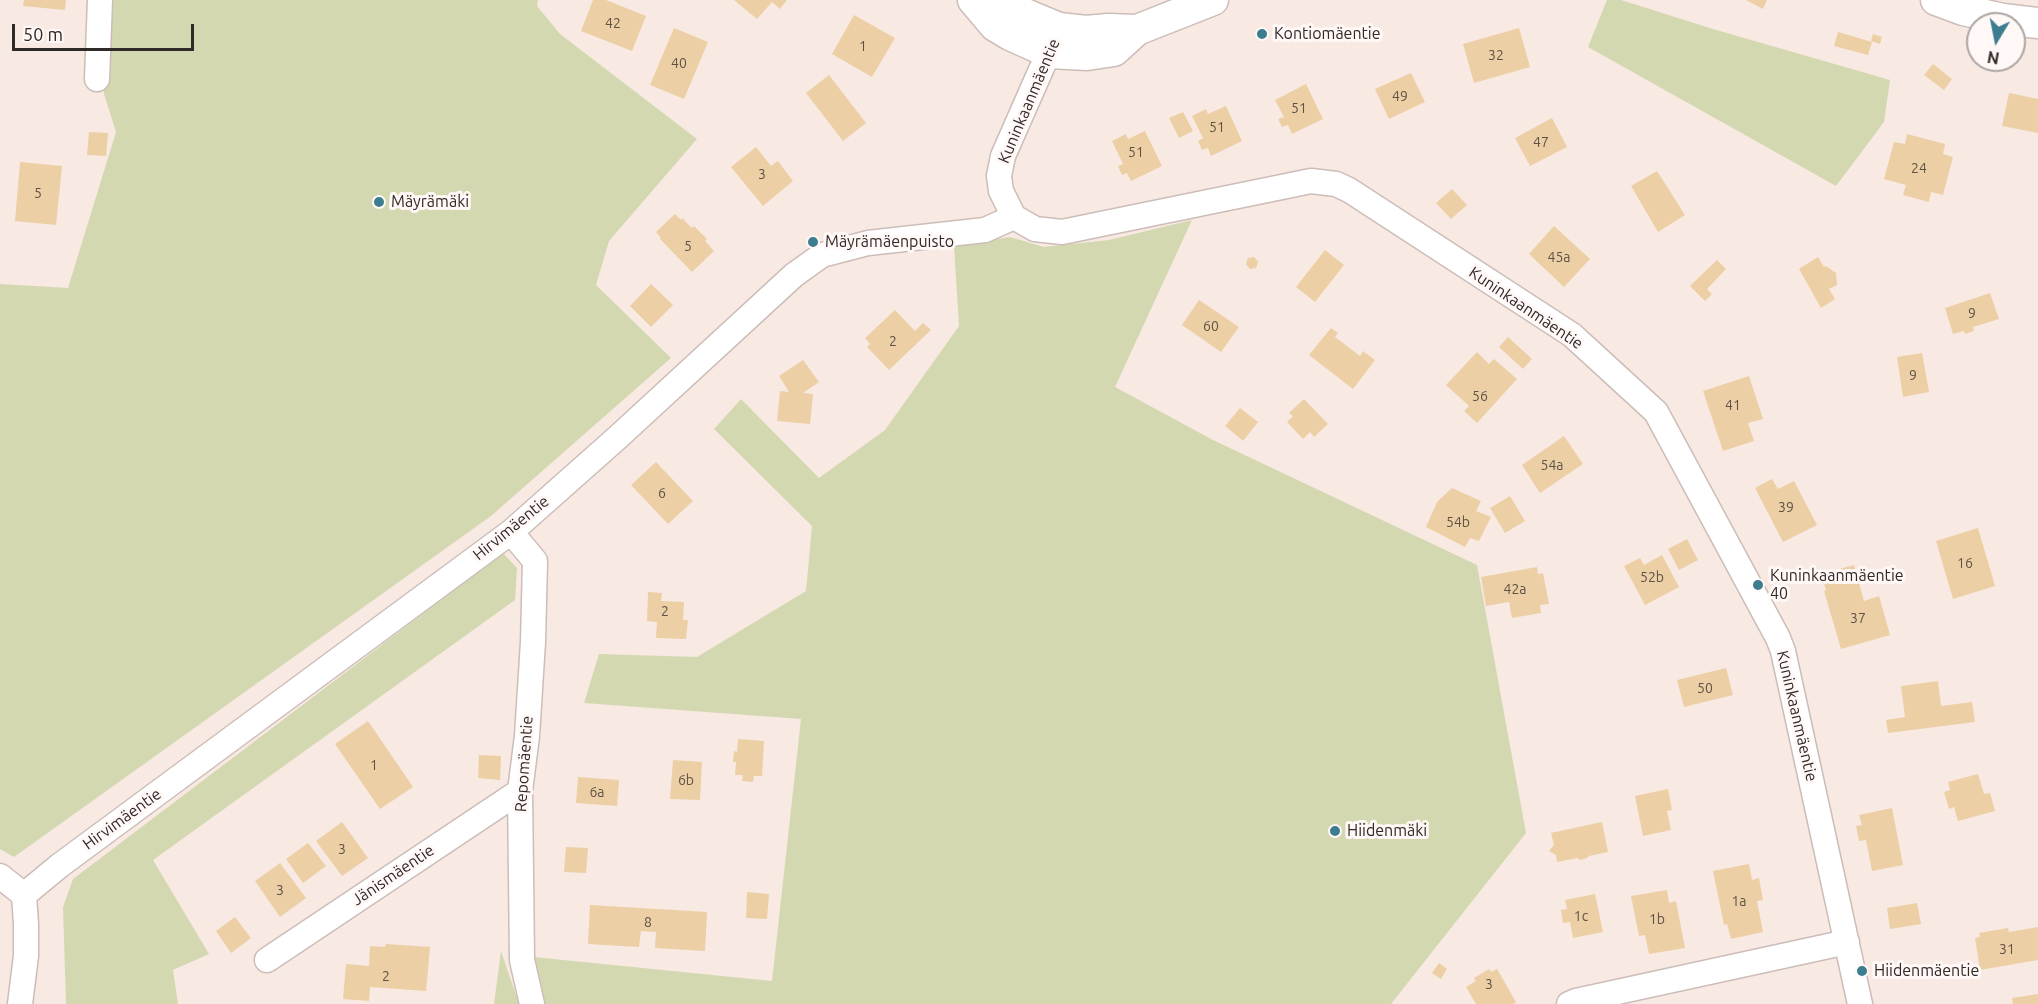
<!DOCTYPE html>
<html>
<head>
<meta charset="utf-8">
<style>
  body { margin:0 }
  #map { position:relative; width:2038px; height:1004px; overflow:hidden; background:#f8e9e3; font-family:Ubuntu,sans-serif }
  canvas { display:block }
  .north { position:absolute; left:1966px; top:12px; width:60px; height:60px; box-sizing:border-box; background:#fff8f6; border:2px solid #aca5a3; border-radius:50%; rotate:190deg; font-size:16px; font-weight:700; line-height:24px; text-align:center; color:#2f2927 }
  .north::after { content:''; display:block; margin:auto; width:21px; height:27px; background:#3c7e8f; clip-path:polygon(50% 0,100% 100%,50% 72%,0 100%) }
  .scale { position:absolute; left:12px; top:24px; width:182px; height:27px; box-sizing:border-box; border:3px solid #2f2927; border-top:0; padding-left:8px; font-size:18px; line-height:21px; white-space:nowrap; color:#2f2927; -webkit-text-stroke:4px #fff8f6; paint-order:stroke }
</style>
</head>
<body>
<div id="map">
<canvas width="2038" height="1004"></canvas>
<div class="north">N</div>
<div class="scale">50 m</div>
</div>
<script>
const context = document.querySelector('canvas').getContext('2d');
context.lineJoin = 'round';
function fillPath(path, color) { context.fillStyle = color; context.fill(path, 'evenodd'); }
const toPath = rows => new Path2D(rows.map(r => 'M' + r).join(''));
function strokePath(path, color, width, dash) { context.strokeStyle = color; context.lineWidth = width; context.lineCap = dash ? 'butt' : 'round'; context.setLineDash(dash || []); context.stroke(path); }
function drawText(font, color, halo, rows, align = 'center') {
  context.font = font + ' Ubuntu,sans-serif'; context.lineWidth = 6; context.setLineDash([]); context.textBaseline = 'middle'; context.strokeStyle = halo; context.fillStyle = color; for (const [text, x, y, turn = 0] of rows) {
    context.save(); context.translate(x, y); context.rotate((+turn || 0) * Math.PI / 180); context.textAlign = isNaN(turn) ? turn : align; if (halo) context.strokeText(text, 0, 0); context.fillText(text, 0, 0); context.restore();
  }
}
fillPath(toPath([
  [107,0,538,0,537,6,560,34,697,139,609,241,596,285,671,358,491,516,14,857,0,849,0,284,68,288,116,132,104,94,103,82],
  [1607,0,1621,0,1713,29,1890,80,1884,122,1836,186,1588,47],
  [1192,220,1115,387,1213,440,1477,565,1526,833,1391,1004,535,1004,533,957,772,981,801,719,584,703,599,654,697,657,806,591,812,526,714,429,741,399,819,478,885,430,959,326,954,246,1010,237,1044,247,1109,240],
  [503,553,517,568,515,600,153,860,209,954,173,970,178,1004,66,1004,63,907,73,879],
  [501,951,519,1004,494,1004]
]), '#d4d8b1');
fillPath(toPath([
  [24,0,66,0,65,10,23,6],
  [593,0,606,0,646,16,632,51,581,31],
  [734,0,787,0,780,9,772,2,757,19],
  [1746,0,1767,0,1763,9],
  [854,15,895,38,872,77,832,54],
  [674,28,708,42,684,99,650,85],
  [1519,28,1530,67,1474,83,1463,44],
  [1838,32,1872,42,1868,55,1834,46],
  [1873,34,1882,37,1880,44,1871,41],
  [1933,64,1952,79,1944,90,1924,75],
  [1411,73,1425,102,1389,119,1375,89],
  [829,75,866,123,843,141,806,93],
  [1306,84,1323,119,1292,134,1288,125,1282,127,1278,119,1284,117,1275,100],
  [2009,93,2038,99,2038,133,2002,126],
  [1226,106,1242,141,1211,156,1208,148,1202,150,1198,141,1203,138,1192,116,1206,109,1208,114],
  [1183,112,1193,131,1179,138,1169,118],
  [1552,118,1567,147,1530,166,1515,138],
  [1145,131,1162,166,1131,181,1127,173,1122,175,1118,166,1123,164,1112,141,1126,134,1128,139],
  [89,132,108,133,106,156,87,155],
  [1907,134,1945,144,1943,154,1953,157,1943,195,1931,192,1929,202,1903,195,1906,185,1884,179,1894,142,1905,144],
  [756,147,771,166,778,161,793,181,763,206,731,167],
  [20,162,62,166,56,225,15,221],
  [1657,171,1685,215,1658,232,1631,186],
  [1452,189,1467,205,1451,219,1436,203],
  [675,214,681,220,682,218,692,228,694,226,707,239,705,241,714,251,692,272,660,239,661,238,656,232],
  [1554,226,1590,259,1564,287,1529,254],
  [1325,250,1344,265,1315,302,1296,287],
  [1254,257,1258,262,1256,268,1250,269,1246,264,1248,258],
  [1818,257,1824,267,1826,266,1836,273,1837,285,1829,289,1835,299,1821,308,1799,269],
  [1717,260,1726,269,1707,289,1712,294,1705,301,1690,286],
  [651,284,673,305,651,327,630,306],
  [1990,293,1999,319,1973,327,1974,331,1965,334,1964,331,1953,334,1945,308],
  [1199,300,1239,327,1221,352,1182,325],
  [895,310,915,331,923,323,931,330,889,370,867,347,870,344,865,338],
  [1331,328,1338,333,1335,337,1360,356,1363,351,1375,360,1353,389,1309,355],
  [1508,337,1532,359,1523,369,1499,347],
  [1477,352,1489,364,1494,359,1517,379,1477,423,1464,411,1469,406,1446,385],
  [1922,353,1929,392,1903,397,1897,357],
  [803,360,819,382,803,393,813,394,810,424,777,421,780,391,789,392,779,376],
  [1749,376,1763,419,1748,423,1754,441,1723,451,1703,391],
  [1304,399,1328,424,1314,437,1310,432,1303,439,1287,422,1293,416,1289,413],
  [1240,408,1258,422,1243,441,1225,426],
  [1564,436,1583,464,1540,493,1522,465],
  [656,462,693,501,668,524,631,485],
  [1772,479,1778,489,1794,481,1817,525,1783,542,1755,488],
  [1452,488,1481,501,1476,511,1491,517,1479,541,1470,538,1465,547,1426,527,1437,502],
  [1510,496,1525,521,1505,533,1490,508],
  [1978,528,1995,586,1953,599,1936,541],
  [1687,539,1698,560,1679,570,1668,549],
  [1662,555,1679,587,1645,605,1624,566,1640,558,1644,565],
  [1854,565,1864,601,1879,596,1890,635,1841,649,1824,591,1826,590,1821,574],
  [1537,567,1538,574,1543,573,1549,604,1540,605,1541,613,1512,618,1509,602,1486,606,1481,577],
  [648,592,662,593,661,601,684,602,683,620,688,620,686,639,656,638,657,622,647,621],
  [1726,668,1733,695,1684,707,1677,680],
  [1938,681,1941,706,1972,702,1975,722,1888,733,1886,720,1905,717,1901,686],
  [368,721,413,787,380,809,335,744],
  [738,739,764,741,762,776,754,776,753,782,742,781,743,775,735,775,736,762,733,762,734,751,737,752],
  [479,755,501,756,500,780,478,778],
  [673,760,702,762,700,800,670,799],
  [1978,774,1984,794,1990,793,1995,811,1958,821,1954,807,1949,809,1944,792,1950,790,1948,782],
  [578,777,619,780,617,806,576,803],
  [1668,789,1672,810,1667,811,1671,830,1643,836,1635,796],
  [1892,808,1903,865,1872,871,1866,840,1859,841,1856,826,1862,825,1859,815],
  [342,822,368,858,342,876,316,841],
  [1602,822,1608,852,1589,856,1587,858,1580,860,1578,858,1557,862,1556,855,1549,851,1554,845,1551,833],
  [308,843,326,866,303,883,286,859],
  [566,847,588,848,586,873,564,872],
  [280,863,306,898,280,917,255,881],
  [1749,864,1752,880,1759,878,1763,900,1757,901,1763,932,1731,939,1727,924,1724,925,1713,871],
  [1667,890,1669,903,1676,901,1685,948,1649,954,1645,935,1639,936,1631,896],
  [747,892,769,894,767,919,746,918],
  [1595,894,1603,932,1573,938,1570,922,1563,923,1561,910,1567,909,1565,900],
  [1917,903,1921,924,1890,929,1887,908],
  [590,905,707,912,705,951,655,948,656,932,641,931,639,947,588,944],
  [235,917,251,938,231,953,216,931],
  [2038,927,2038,960,1980,970,1975,938,1980,937,1979,933,2008,928,2009,932],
  [386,944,430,947,426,991,370,987,369,1001,343,999,346,964,369,966,370,946,385,947],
  [1439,963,1447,969,1441,979,1432,973],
  [1489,969,1491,972,1497,969,1516,1002,1513,1004,1476,1004,1466,987,1476,981,1474,978],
  [2038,994,2038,1004,2013,1004,2012,998]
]), '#eccfa5');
const minor = toPath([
  [1055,38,1003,156,999,176,1001,191,1014,217,1035,229,1062,232,1311,181,1336,184,1349,190,1572,335,1656,412,1778,638,1783,651,1860,1004],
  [97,79,100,0],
  [511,532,535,561,533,642,527,736,520,791,522,960,532,1004],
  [0,876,24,895,26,924,26,956,20,1004],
  [24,895,59,866,511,532,617,438,794,275,822,255,868,243,985,230,1014,217],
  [267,960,520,791],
  [1569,1004,1576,1001,1847,942]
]);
const tertiary = toPath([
  [973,0,995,26,1010,35,1050,53,1087,55,1114,51,1137,30,1213,0],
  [1936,0,1963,10,2003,19,2038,23],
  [975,1,1011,8,1059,28,1086,31,1108,29,1137,30]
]);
strokePath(minor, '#ccbdb8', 27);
strokePath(tertiary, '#ccbdb8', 33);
strokePath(minor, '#fff', 24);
strokePath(tertiary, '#fff', 30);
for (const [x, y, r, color] of [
  [1262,34,6,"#3c7e8f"],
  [379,202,6,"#3c7e8f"],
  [813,242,6,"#3c7e8f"],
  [1758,585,6,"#3c7e8f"],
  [1335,831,6,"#3c7e8f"],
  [1862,971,6,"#3c7e8f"]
]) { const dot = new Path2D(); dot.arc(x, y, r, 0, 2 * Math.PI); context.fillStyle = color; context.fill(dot); strokePath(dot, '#fff8f6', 2); }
drawText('14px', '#5e5246', null, [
  ["42",613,23],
  ["1",863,46],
  ["32",1496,55],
  ["40",679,63],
  ["49",1400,96],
  ["51",1299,108],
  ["51",1217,127],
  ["47",1541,142],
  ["51",1136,152],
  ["24",1919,168],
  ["3",762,174],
  ["5",38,193],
  ["5",688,246],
  ["45a",1559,257],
  ["9",1972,313],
  ["60",1211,326],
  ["2",893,341],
  ["9",1913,375],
  ["56",1480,396],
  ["41",1733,405],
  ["54a",1552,465],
  ["6",662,493],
  ["39",1786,507],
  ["54b",1458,522],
  ["16",1965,563],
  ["52b",1652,577],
  ["42a",1515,589],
  ["2",665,611],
  ["37",1858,618],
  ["50",1705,688],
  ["1",374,765],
  ["6b",686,780],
  ["6a",597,792],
  ["3",342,849],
  ["3",280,890],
  ["1a",1739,901],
  ["1c",1581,916],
  ["1b",1657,919],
  ["8",648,922],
  ["31",2007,949],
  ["2",386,976],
  ["3",1489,984]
]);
drawText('16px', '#2f2927', '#fff8f6', [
  ["Kontiomäentie",1274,34],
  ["Mäyrämäki",391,202],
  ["Mäyrämäenpuisto",825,242],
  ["Kuninkaanmäentie",1770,576],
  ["40",1770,594],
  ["Hiidenmäki",1347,831],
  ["Hiidenmäentie",1874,971]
], 'left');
drawText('16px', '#2f2927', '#fff8f6', [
  ["Kuninkaanmäentie",1029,101,-67],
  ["Kuninkaanmäentie",1526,308,34],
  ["Hirvimäentie",511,528,-39],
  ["Kuninkaanmäentie",1797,716,77],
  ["Repomäentie",524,764,-86],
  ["Hirvimäentie",122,819,-36],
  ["Jänismäentie",393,875,-34]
]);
</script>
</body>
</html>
